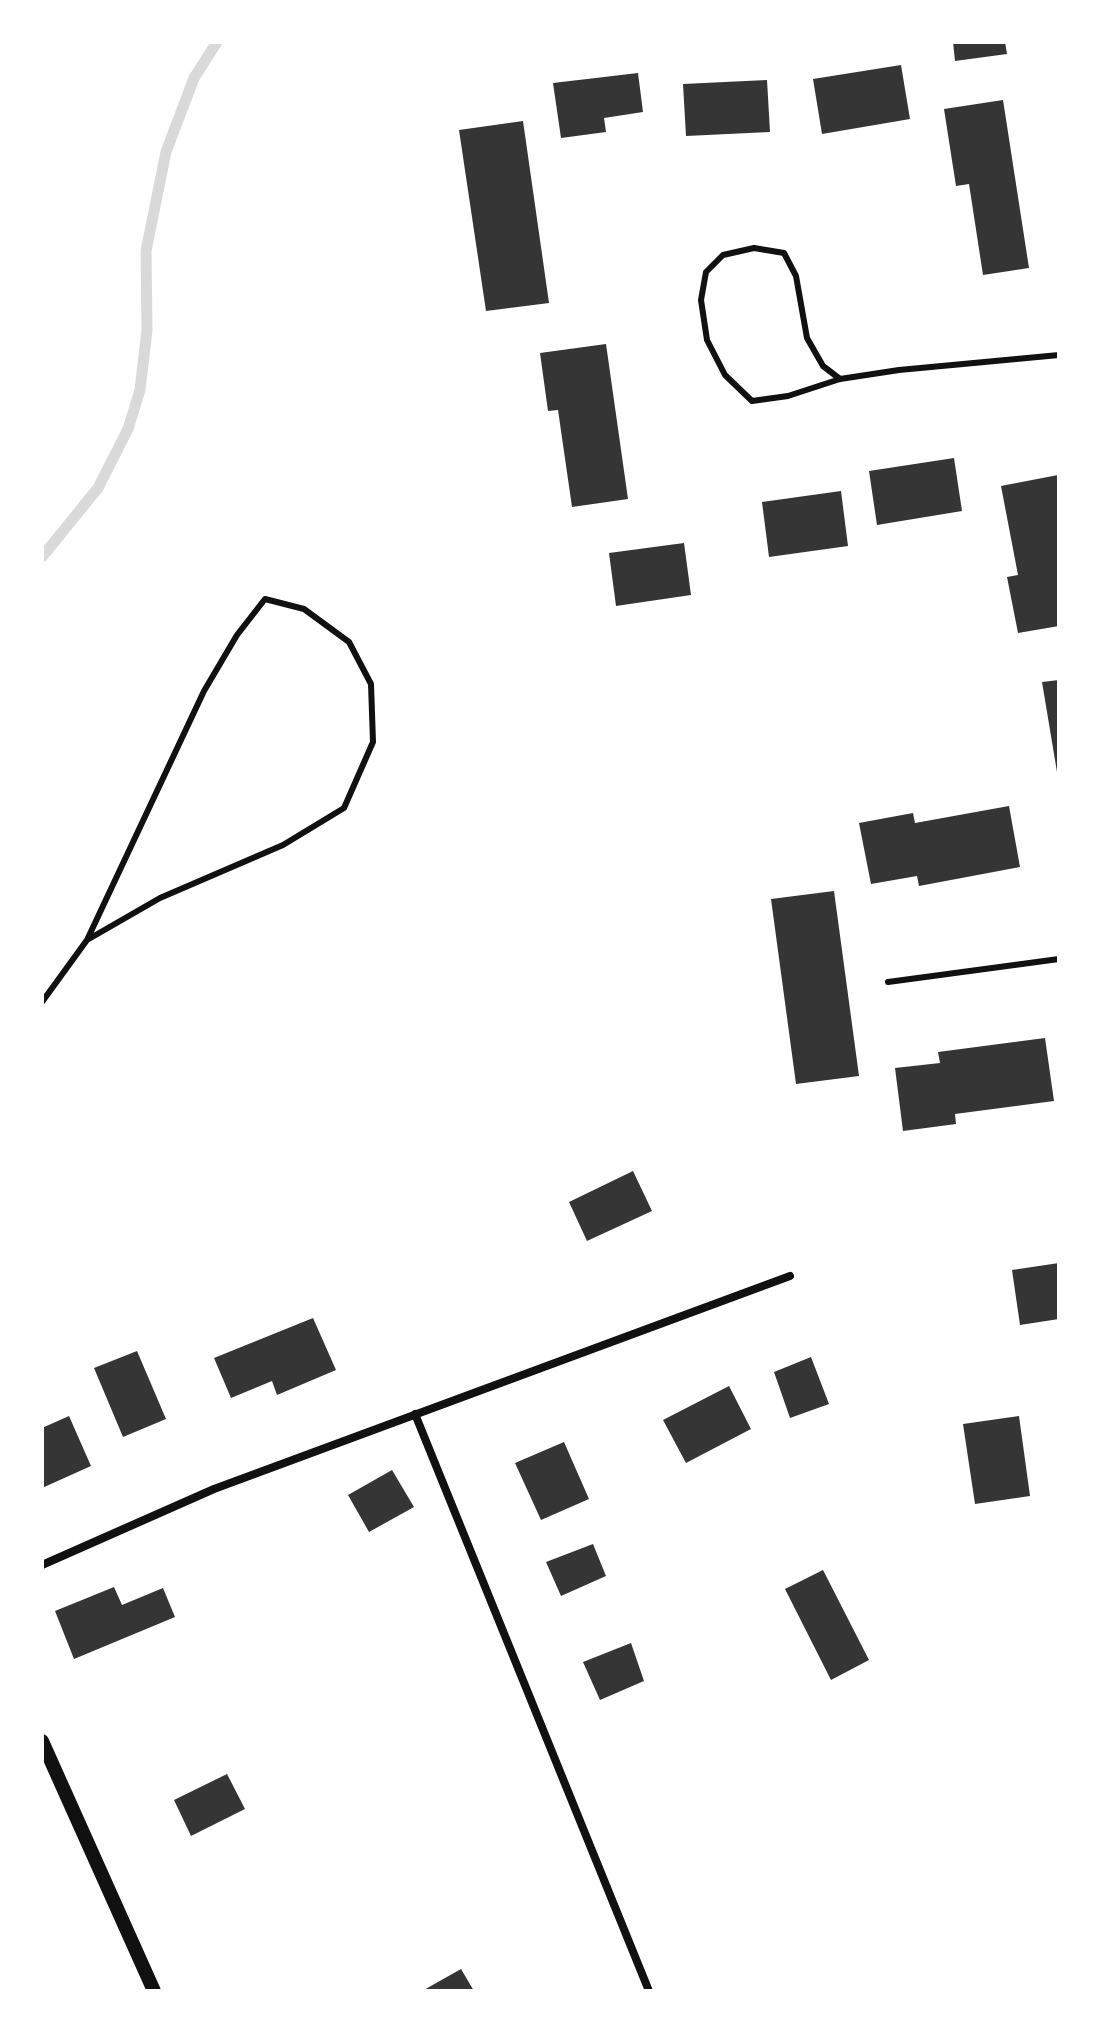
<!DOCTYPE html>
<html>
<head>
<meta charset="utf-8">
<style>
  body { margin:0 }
  #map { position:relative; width:1101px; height:2033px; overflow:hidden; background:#fff; font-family:Commissioner,sans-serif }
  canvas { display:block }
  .frame { position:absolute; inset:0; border:44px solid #fff; pointer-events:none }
</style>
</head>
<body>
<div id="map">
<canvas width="1101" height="2033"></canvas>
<div class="frame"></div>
</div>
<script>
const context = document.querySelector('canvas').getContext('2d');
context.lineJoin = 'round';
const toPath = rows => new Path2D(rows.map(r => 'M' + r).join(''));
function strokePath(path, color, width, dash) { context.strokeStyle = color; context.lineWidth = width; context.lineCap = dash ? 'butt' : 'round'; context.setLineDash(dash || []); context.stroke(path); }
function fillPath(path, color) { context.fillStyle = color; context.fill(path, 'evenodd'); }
strokePath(toPath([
  [42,557,98,488,128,429,140,390,147,330,146,251,166,152,194,78,217,42]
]), '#d9d9d9', 11);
fillPath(toPath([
  [953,42,1005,42,1007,54,955,61],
  [901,65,910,119,822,134,813,79],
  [638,73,643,112,604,118,606,132,561,138,553,83],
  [767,80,770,132,686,136,683,84],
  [1003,100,1029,268,983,275,969,184,956,186,944,109],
  [523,121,549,303,486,311,459,130],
  [606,344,628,499,572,507,558,410,548,411,540,353],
  [954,458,962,511,877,525,869,471],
  [1058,475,1059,626,1018,633,1007,577,1018,575,1001,486],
  [841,491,848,546,769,557,762,502],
  [684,543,691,595,616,606,609,553],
  [1059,680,1059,772,1057,772,1042,682],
  [1009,806,1020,867,919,886,917,876,871,884,859,823,913,813,915,823],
  [834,891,859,1076,796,1084,771,899],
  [1045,1038,1054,1101,955,1114,956,1124,903,1131,895,1068,940,1063,938,1052],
  [633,1171,652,1211,587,1241,569,1202],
  [1059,1263,1059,1319,1020,1325,1012,1270],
  [313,1318,336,1370,277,1395,272,1381,231,1398,214,1358],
  [137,1351,166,1419,123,1437,94,1368],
  [811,1357,829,1404,790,1418,774,1372],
  [729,1386,751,1429,686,1463,663,1420],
  [69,1416,91,1466,42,1488,42,1428],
  [1019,1416,1030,1496,975,1504,963,1424],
  [564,1442,589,1499,541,1520,515,1463],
  [392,1470,414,1507,369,1532,348,1495],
  [593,1544,606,1576,561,1596,546,1562],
  [823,1570,869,1660,831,1680,785,1589],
  [114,1587,122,1605,163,1588,175,1617,74,1659,55,1611],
  [631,1643,644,1681,600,1700,583,1662],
  [227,1774,245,1809,191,1836,174,1800],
  [461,1969,474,1991,422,1991]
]), '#353535');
strokePath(toPath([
  [840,379,823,366,807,338,796,276,784,253,754,248,723,255,706,272,701,300,707,340,725,375,752,401,788,396,840,379,899,370,1059,355],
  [888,982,1059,959],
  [42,1002,87,940,204,691,237,635,265,599,304,609,349,642,371,684,373,742,344,808,283,845,160,898,87,940]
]), '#111', 6);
strokePath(toPath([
  [415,1414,649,1991],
  [42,1565,214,1489,790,1276]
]), '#111', 8);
strokePath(toPath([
  [42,1741,154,1991]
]), '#111', 14);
</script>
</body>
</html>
